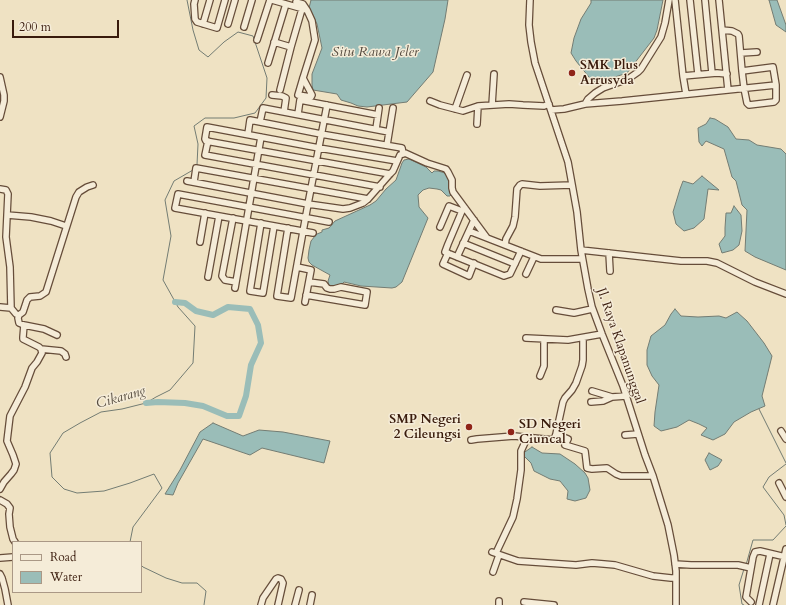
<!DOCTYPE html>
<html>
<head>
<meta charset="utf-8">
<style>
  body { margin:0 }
  #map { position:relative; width:786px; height:605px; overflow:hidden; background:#efe2c3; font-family:Cardo,serif }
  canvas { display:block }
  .legend { position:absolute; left:12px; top:541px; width:130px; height:52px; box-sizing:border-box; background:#f5ecd8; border:1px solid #aa9886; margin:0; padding:5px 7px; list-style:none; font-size:12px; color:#391b0c }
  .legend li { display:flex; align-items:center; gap:8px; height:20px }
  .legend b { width:20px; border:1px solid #aa9886 }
  .scale { position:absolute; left:12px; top:20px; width:107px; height:18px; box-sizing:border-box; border:2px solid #391b0c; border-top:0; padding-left:5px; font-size:12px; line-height:14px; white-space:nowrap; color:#391b0c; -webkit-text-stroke:3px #f5ecd8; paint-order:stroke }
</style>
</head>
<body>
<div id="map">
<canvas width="786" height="605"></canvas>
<ul class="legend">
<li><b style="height:5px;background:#f5ecd8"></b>Road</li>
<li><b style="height:11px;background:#9abdb8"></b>Water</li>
</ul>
<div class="scale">200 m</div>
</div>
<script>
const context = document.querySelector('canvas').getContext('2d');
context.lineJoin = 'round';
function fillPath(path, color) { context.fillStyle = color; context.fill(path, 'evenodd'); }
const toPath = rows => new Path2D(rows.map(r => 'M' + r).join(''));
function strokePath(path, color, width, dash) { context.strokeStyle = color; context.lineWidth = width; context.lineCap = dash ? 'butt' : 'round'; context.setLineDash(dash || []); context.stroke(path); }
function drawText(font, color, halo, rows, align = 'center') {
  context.font = font + ' Cardo,serif'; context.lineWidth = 3; context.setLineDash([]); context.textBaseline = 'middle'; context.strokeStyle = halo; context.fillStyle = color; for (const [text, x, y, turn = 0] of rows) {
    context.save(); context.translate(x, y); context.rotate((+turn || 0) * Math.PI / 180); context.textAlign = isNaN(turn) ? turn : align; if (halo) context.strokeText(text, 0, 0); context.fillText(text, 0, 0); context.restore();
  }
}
const water = toPath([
  [311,0,448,0,445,19,433,72,407,102,367,107,358,106,351,103,341,100,337,94,313,90,312,85,312,74,322,48,317,24,309,8,311,0],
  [591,0,663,0,657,30,654,38,627,73,609,79,593,82,576,61,571,53,574,38,581,19,591,3,591,0],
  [769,0,777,0,786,25,786,32,776,25,769,0],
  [710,118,715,119,728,127,736,139,749,140,757,145,781,149,786,154,786,270,755,257,745,251,747,210,742,205,736,181,732,177,724,149,706,141,702,146,699,142,698,128,706,124,710,118],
  [409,159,426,167,432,173,434,171,438,171,445,173,449,178,452,194,450,196,447,196,441,190,437,189,429,188,423,190,418,195,419,207,428,218,402,282,396,287,392,288,361,286,344,282,339,287,336,288,329,286,328,281,330,275,312,265,309,262,308,258,309,250,311,241,315,236,317,234,322,232,322,230,329,228,335,221,370,205,376,201,386,189,396,180,402,163,404,160,409,159],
  [702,176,719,190,708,189,704,219,694,228,684,231,676,224,673,212,680,189,683,181,693,184,702,176],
  [734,206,741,215,742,231,739,245,733,250,722,253,719,244,725,236,725,228,726,213,731,213,734,206],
  [675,309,681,316,698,317,719,316,726,318,737,312,747,321,764,343,772,356,762,396,765,406,751,412,734,422,725,434,713,440,701,435,707,428,699,424,689,420,677,427,661,431,654,426,655,412,659,385,652,376,647,365,647,350,651,336,665,325,671,314,675,309],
  [213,423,243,436,259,430,283,432,330,441,324,463,262,448,250,455,203,439,178,483,173,495,165,494,180,470,200,432,213,423],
  [532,447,542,453,560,454,575,464,585,473,588,478,590,490,586,498,575,501,567,499,568,491,560,481,550,479,534,471,531,463,522,454,532,447],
  [709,453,722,460,718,466,710,470,705,460,709,453]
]);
fillPath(water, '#9abdb8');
strokePath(water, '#737c73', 1);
strokePath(toPath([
  [187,0,193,30,199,50,208,57,224,42,238,32,253,36,254,39],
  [197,165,198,144,194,126,205,118,234,118,255,113,266,98,267,78,255,42],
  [759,409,786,463],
  [786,464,769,477,763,487,784,515,786,525],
  [130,542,133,527,162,488,154,474,130,483,104,491,77,493,64,489,52,477,50,453,63,433,80,423,101,412,122,409,146,403,156,397,170,390,193,363,195,326,178,307,163,280,171,236,165,200,174,181,193,170],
  [141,565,143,567,166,578,182,583,197,583,206,591,204,605],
  [746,565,753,540,773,540,786,526],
  [744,605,742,604,739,585,744,569]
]), '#737c73', 1);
strokePath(toPath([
  [146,403,158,402,185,403,203,406,227,416,239,416,246,396,251,365,261,343,258,325,250,309,228,307,213,315,196,311,185,303,175,302]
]), '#9abdb8', 6);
const minor = toPath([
  [195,0,194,4,195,19,197,22,217,28,225,0],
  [272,0,307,10,312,21,315,40,303,78,298,95,311,97,312,95,303,78],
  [530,0,529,25,531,42,535,63,568,162,577,212,581,250,588,289,592,307,602,334,623,386,645,455,653,476,668,525,674,555,676,571,676,605],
  [675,0,683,76,717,73,727,74],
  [690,0,698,74],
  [705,0,712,73],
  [719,0,728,90],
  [296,2,303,4,307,10],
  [203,24,210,0],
  [228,24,235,0],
  [244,27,252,0],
  [722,30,732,31,738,34,739,36,742,71,744,88,747,103,749,105,774,102,776,100,776,85,773,67,742,71],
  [257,40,270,0],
  [274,42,291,47],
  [741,53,757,52],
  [268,63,286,4],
  [683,76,686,94],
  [0,77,4,95,4,101,0,117],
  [280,90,291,47,302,9],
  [272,95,282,96,286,98,284,112],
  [430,101,440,105,463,111,478,106,509,104,523,105,544,106,549,104],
  [585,104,588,99,595,93,603,88,628,79,638,72,641,69,661,37,665,23,669,0],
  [492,105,494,74],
  [455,109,467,75],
  [551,110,564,109,585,104,622,101,776,85],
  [298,114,300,100,378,115],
  [260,122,263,108,389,132],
  [477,124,478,106],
  [376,129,379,108],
  [248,134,250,120,321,134,402,148,403,154],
  [208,141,205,155,380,187],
  [387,145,393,108],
  [390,174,206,141,205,139,207,127,319,148,397,161],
  [187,181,308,204,327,105],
  [194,182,196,168,368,199],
  [0,189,6,190,8,194,6,237,10,267,11,308,16,314,19,315,18,318,19,323,24,325,23,337,23,339,39,347,41,349,42,353,37,362,32,368,25,387,10,416,7,441,13,455,16,464,14,470,11,474,4,482,0,489],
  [465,208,462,211,448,244,445,252,504,276,510,274,521,251],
  [7,215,31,217,51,221,66,226],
  [233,218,222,276,225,280,236,282],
  [261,223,250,291,263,293,274,226],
  [440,227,449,206,462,211],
  [288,228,277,296,291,298,308,204,343,209,350,208,363,203,368,199,390,174,393,171,400,155,405,153,427,163,446,169,448,172,452,180,452,188,453,192,487,238,541,259,582,259],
  [469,231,487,238],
  [313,233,175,208,178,194,329,222],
  [200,242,205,213],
  [463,243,515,264],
  [505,245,506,239,513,226,515,217,517,189,520,185,522,184,540,186,572,185],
  [581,250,681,261,707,261,717,263,755,282,786,294],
  [448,253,443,264,469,276,474,263],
  [609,253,610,271],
  [457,257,474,220],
  [297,267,311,270,305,302],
  [526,274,534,257],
  [208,277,219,216],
  [235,288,261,137],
  [306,295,365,305,367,292,341,287,334,289,330,289,327,288,324,284,309,282],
  [0,307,11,308],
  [556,310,574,313,592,309,592,307],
  [19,315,23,312,27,300,30,297,40,296,46,292,76,197,79,192,87,187,93,185],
  [24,325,44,329,57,335],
  [526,338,568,340,602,334],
  [41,349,61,351,65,354,66,357],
  [540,376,544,366,544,339],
  [592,391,612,397],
  [591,402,603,401,612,397,626,396],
  [781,431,786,439],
  [556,434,568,439,565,445,585,451,587,468,592,469,607,468,616,474,621,476,653,476],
  [625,435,638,434],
  [471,440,477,439,514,436,554,440,556,434,563,402,565,398,572,390,576,383,582,366,583,360,583,338],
  [779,483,786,497],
  [0,500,7,504,10,508,9,514,10,527,13,539,15,542],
  [492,552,518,561,576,565,592,563,604,564,615,565,653,576,671,578,676,578],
  [496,553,513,517,517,499,521,470,521,451,527,438],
  [0,558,13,557],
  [675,564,691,565,738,565,751,568],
  [493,572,499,555],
  [0,574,2,578,5,589,8,605],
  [524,602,554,605],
  [751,602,746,597,753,557,755,552,760,551,786,557],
  [261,605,263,598,276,579,278,578,281,579,283,583,278,605],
  [295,605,299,590],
  [310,605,312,595],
  [499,605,499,601],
  [759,605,770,554],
  [773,605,786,549]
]);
strokePath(minor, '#664d3a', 8);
strokePath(minor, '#f5ecd8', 5.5);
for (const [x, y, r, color] of [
  [572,73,4,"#8f2418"],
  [469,427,4,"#8f2418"],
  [511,432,4,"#8f2418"]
]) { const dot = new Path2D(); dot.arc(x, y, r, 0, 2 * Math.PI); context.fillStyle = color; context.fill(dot); strokePath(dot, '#f5ecd8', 1.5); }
drawText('bold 13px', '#391b0c', '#f5ecd8', [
  ["SMK Plus",580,66],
  ["Arrusyda",580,81],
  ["SMP Negeri",461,420,"right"],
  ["2 Cileungsi",461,435,"right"],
  ["SD Negeri",519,425],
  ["Ciuncal",519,440]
], 'left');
drawText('13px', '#391b0c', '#f5ecd8', [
  ["Jl. Raya Klapanunggal",620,346,71]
]);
drawText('italic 14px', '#564c40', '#f5ecd8', [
  ["Situ Rawa Jeler",375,53],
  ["Cikarang",121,398,-16]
]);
</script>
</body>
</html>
